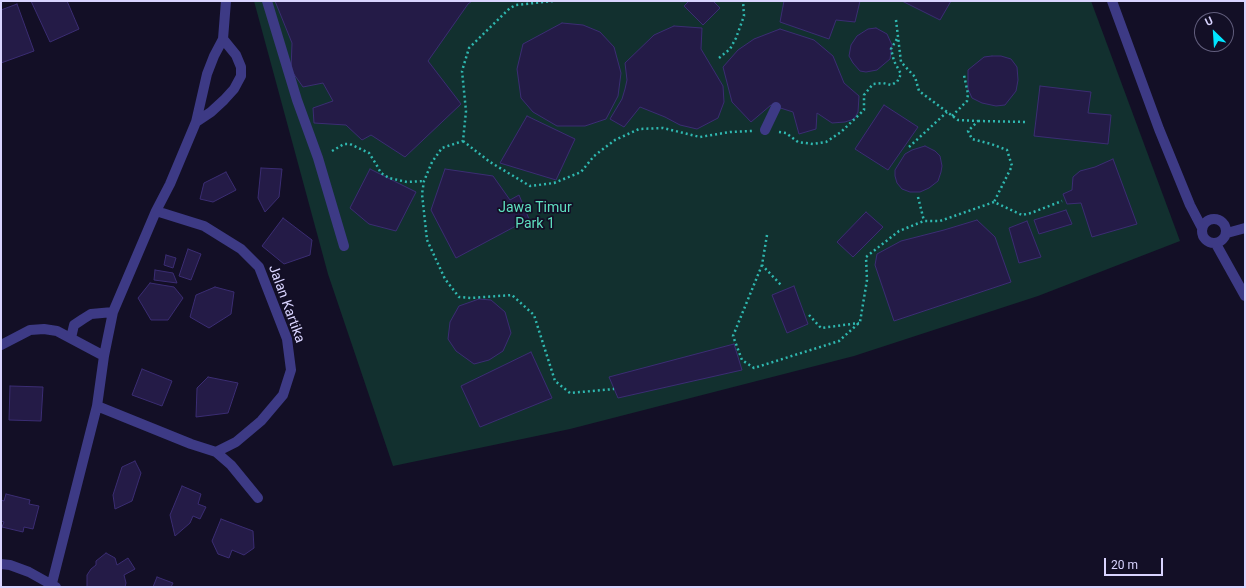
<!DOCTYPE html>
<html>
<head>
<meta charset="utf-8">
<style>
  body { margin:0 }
  #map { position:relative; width:1246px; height:588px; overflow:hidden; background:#130f26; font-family:Roboto,sans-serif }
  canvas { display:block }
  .frame { position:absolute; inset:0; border:2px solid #d9d4ff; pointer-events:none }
  .north { position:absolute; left:1194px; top:12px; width:40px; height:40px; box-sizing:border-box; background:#130f26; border:1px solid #625e7d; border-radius:50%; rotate:335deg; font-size:11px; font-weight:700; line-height:16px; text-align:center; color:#d9d4ff }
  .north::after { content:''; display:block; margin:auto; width:14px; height:18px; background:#00e5ff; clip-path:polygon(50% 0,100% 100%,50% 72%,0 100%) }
  .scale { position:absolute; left:1104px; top:558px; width:59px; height:18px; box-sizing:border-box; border:2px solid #d9d4ff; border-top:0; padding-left:5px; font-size:12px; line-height:14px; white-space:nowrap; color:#d9d4ff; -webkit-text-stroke:3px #130f26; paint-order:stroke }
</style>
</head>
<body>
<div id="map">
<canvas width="1246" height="588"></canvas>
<div class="frame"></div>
<div class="north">U</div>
<div class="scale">20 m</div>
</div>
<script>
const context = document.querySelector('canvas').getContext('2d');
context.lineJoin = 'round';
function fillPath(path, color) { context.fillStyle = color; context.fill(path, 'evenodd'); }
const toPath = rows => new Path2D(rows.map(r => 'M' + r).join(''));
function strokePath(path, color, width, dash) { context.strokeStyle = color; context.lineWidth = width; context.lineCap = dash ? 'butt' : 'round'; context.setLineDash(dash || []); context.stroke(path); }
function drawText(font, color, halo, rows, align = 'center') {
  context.font = font + ' Roboto,sans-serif'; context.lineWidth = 3.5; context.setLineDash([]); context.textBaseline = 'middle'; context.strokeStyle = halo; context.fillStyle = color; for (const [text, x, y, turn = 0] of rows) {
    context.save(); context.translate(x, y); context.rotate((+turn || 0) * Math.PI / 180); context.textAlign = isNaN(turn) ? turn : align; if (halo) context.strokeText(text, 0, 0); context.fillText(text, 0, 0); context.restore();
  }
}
fillPath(toPath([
  [254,1,1091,1,1180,241,1038,296,854,356,570,429,393,466,328,274]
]), '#12302f');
const building = toPath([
  [31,1,67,1,79,29,50,42,31,1],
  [275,1,472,1,468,4,428,61,461,104,405,157,371,135,362,140,346,125,314,123,313,108,333,101,323,83,303,87,291,70,292,43,275,1],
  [689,1,713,1,720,8,703,25,684,6,689,1],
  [784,1,860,1,855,22,836,20,829,39,780,22,784,1],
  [902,1,951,1,940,20,902,1],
  [17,4,34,51,1,63,1,10,17,4],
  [562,23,583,25,600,32,614,47,621,73,618,96,606,119,585,126,557,126,533,112,521,98,517,69,523,44,562,23],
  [674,26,702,28,701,49,723,86,724,102,718,118,697,129,680,125,665,117,640,107,624,127,610,119,622,99,625,89,627,80,625,63,654,35,674,26],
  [876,28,887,34,892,45,890,59,877,70,866,72,860,71,853,63,849,56,851,45,857,36,868,29,876,28],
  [780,29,814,40,833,56,844,83,859,96,858,112,854,119,845,122,832,123,817,113,816,129,799,134,793,112,771,105,751,122,732,102,723,67,738,50,754,39,780,29],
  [992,56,1001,56,1011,59,1017,67,1018,80,1016,91,1005,105,996,106,982,103,972,98,968,89,968,70,984,57,992,56],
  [1040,86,1091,92,1088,113,1111,115,1108,144,1034,136,1040,86],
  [884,105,918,127,888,170,855,149,884,105],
  [527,116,575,139,556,180,500,163,527,116],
  [925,146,935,151,940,156,942,166,941,172,938,181,929,188,920,192,910,192,902,189,897,183,895,176,895,170,905,154,912,150,925,146],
  [1113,159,1137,224,1092,237,1081,203,1067,204,1063,194,1072,190,1073,177,1080,171,1095,167,1113,159],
  [261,168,282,169,279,197,265,212,258,198,261,168],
  [370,169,416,192,396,231,369,224,350,208,370,169],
  [445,169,493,176,510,200,519,195,529,219,456,258,431,210,445,169],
  [226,172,236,190,213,202,200,199,204,183,226,172],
  [1066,210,1072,224,1039,234,1034,220,1066,210],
  [866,212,883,227,853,257,837,242,866,212],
  [283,218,312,240,310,255,284,264,262,246,283,218],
  [977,220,995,237,1011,282,894,321,875,265,877,254,901,241,944,230,977,220],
  [1027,221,1041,257,1019,263,1009,228,1027,221],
  [188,249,201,254,191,280,179,276,188,249],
  [166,255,176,258,173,268,164,265,166,255],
  [155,270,173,273,177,283,154,280,155,270],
  [150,283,174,287,183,298,168,320,151,320,138,298,150,283],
  [794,286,808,324,787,333,772,295,794,286],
  [215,287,234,292,231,314,209,328,190,317,196,295,215,287],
  [479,299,491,300,505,312,511,333,503,351,489,360,474,364,456,351,448,339,450,322,459,306,479,299],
  [734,344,742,370,618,398,609,377,734,344],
  [531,352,552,398,480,427,461,386,531,352],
  [142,369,172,381,162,406,132,395,142,369],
  [208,377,238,383,228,413,196,417,197,388,208,377],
  [10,386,43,387,41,421,9,420,10,386],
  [135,461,141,473,132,501,115,509,113,495,122,467,135,461],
  [182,486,201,494,198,504,206,507,200,519,193,516,190,523,175,536,170,515,182,486],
  [6,494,30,500,29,504,39,506,33,529,24,527,23,532,2,527,4,522,1,521,1,500,4,501,6,494],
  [221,519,253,531,254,548,244,555,232,550,229,558,218,554,212,541,221,519],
  [106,553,115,558,117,565,128,558,135,569,124,575,126,583,125,587,87,587,87,575,91,569,96,565,96,561,106,553],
  [157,577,173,583,171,587,153,587,157,577]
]);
fillPath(building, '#241b47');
strokePath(building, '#3b2d73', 1);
strokePath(toPath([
  [553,1,516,5,510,8,469,48,462,71,466,111,463,141,442,148,432,162,424,181,422,194,427,240,445,279,459,297,471,298,512,295,534,315,555,381,570,393,614,389],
  [896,20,901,62,915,77,919,91,958,120,978,121,968,131,972,139,991,144,1007,150,1012,166,994,202],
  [719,58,730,49,736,38,744,16,743,1],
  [952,116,967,101,968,94,964,75],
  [978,121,1028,122],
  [779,132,786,133,798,142,813,144,826,142,841,132,864,110,864,95,873,84,883,83,891,85,897,82,901,74,894,61,891,49,898,37],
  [463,141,490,162,530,186,554,183,581,172,594,156,615,140,639,129,663,128,700,137,730,132,752,131],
  [909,147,947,112],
  [332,151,344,144,350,144,369,153,376,164,381,173,389,178,407,182,424,181],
  [918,197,924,221],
  [767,235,762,265,781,285],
  [762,265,733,336,742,360,754,368,839,341,860,322,867,280,866,257,899,231,924,221,940,221,994,202,1022,215,1031,213,1062,201],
  [809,315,821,328,859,323]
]), '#2fb8b0', 2.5, [2, 3]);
strokePath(toPath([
  [267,1,297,100,318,158,344,246],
  [1112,1,1159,129,1190,205,1202,228],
  [196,122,211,112,224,100,234,89,241,76,241,67,236,55,223,39],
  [765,130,776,107],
  '1202 231a12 12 0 1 1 24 0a12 12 0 1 1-24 0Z',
  [1227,233,1245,228],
  [1216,244,1245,296],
  [71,338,74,325,83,319,91,314,113,312],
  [1,345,30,330,44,329,57,331,104,356],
  [97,406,191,444,216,452,236,442,261,421,283,395,291,370,287,339,259,267,241,249,204,226,156,211],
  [216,452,231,465,258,498],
  [1,564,10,565,29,572,56,587],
  [51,587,97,406,104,356,113,312,156,211,170,184,196,122,207,74,214,56,223,39,226,1]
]), '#3d3a85', 10);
drawText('14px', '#5fe0c0', '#130f26', [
  ["Jawa Timur",535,208],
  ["Park 1",535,224]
]);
drawText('14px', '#d9d4ff', '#130f26', [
  ["Jalan Kartika",286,304,70]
]);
</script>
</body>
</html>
